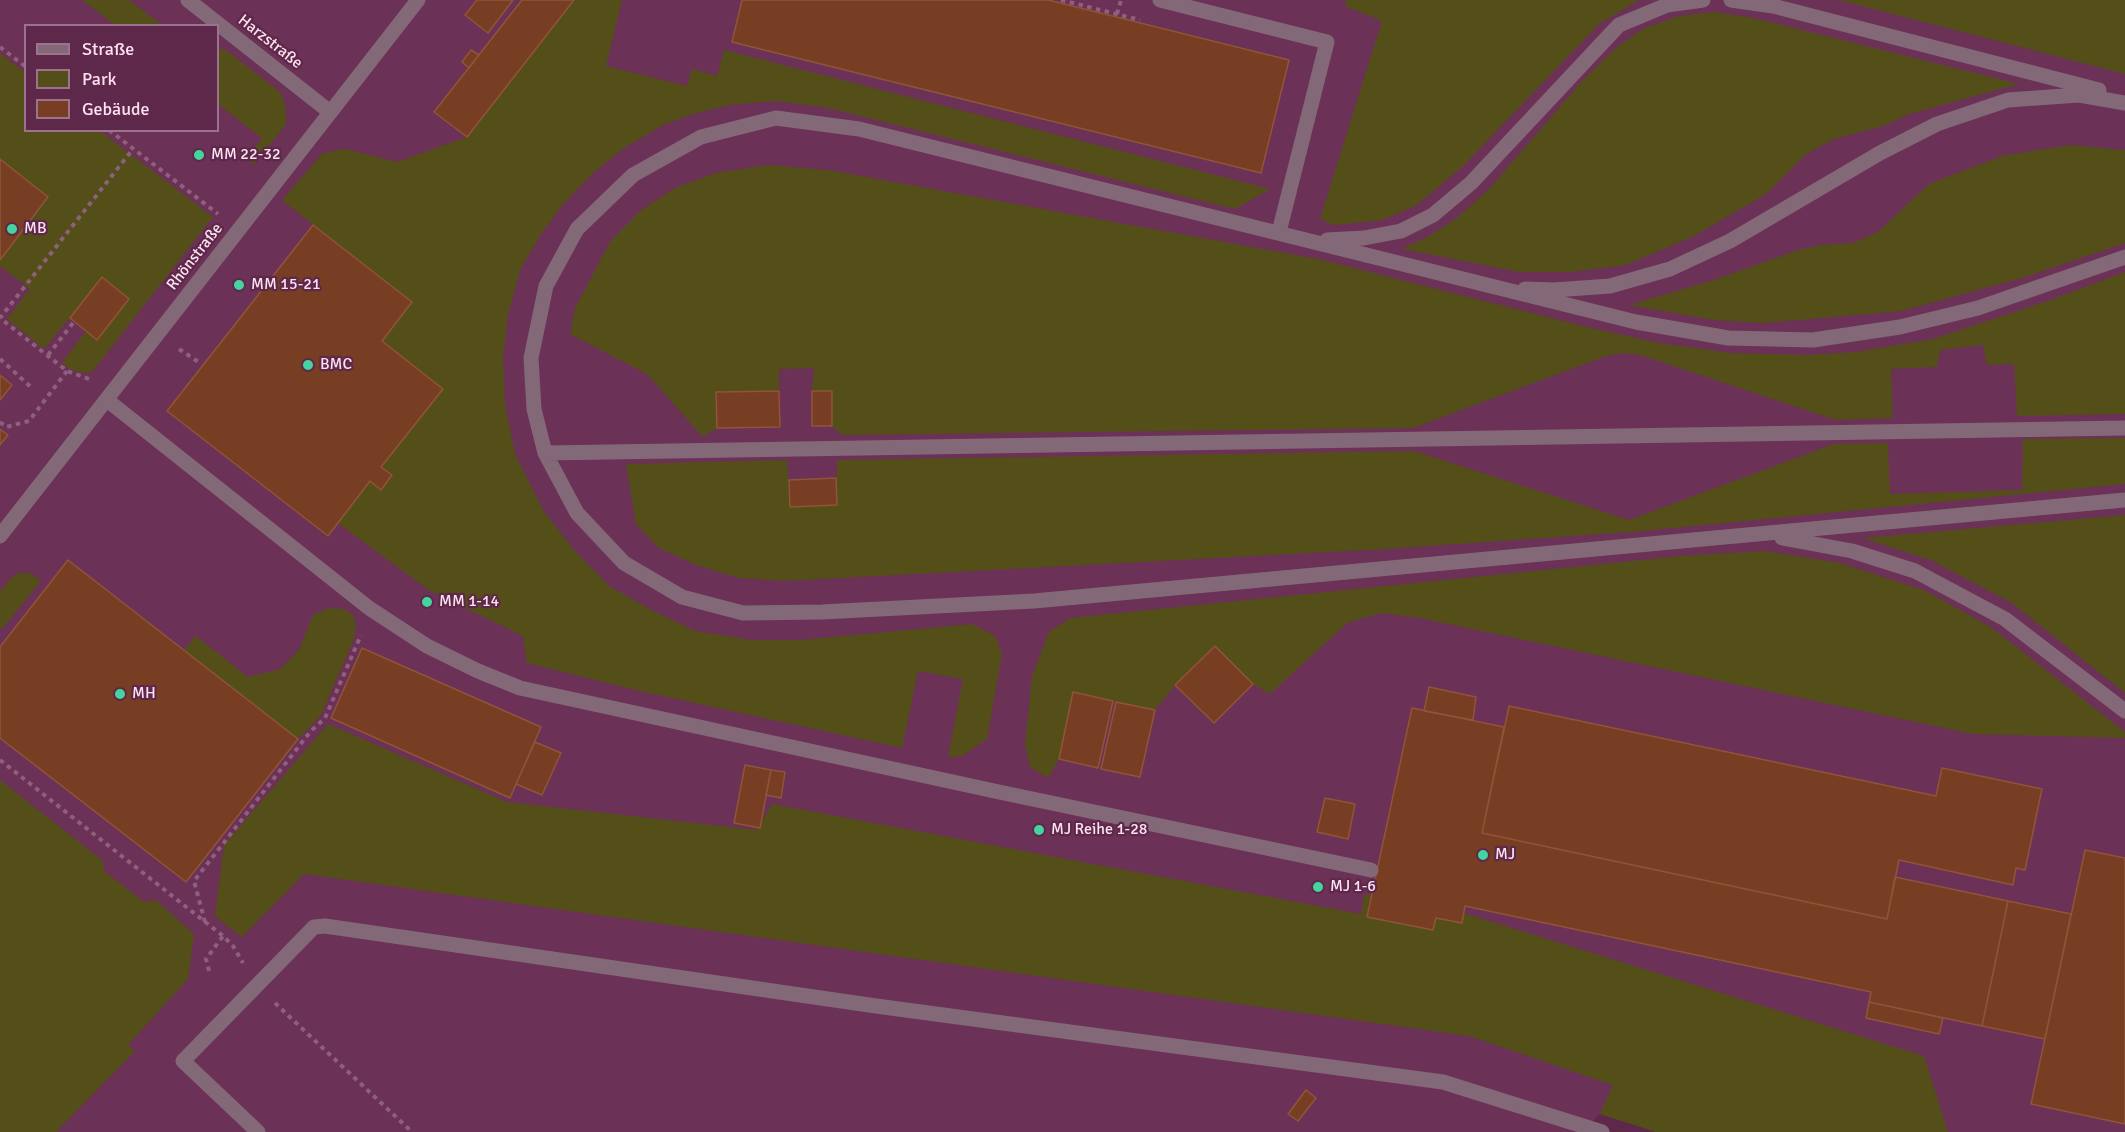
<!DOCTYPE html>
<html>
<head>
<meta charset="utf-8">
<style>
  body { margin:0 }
  #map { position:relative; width:2125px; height:1132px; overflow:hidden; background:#5d2849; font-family:Signika,sans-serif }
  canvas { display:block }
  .legend { position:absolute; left:24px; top:24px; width:195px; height:108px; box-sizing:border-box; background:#5d2849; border:2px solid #9d728c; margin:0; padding:8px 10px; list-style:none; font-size:18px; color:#fde1f0 }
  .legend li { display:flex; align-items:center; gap:12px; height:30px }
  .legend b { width:30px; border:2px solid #9d728c }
</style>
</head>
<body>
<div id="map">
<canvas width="2125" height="1132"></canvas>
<ul class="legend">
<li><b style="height:8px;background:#836977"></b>Straße</li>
<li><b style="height:16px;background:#544f19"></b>Park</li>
<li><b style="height:16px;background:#783e23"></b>Gebäude</li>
</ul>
</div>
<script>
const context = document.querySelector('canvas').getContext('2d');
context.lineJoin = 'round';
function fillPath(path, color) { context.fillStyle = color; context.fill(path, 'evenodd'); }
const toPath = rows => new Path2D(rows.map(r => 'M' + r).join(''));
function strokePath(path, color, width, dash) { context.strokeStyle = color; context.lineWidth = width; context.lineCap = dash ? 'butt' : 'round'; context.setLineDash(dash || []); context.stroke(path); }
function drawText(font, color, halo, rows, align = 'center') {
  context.font = font + ' Signika,sans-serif'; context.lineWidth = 4.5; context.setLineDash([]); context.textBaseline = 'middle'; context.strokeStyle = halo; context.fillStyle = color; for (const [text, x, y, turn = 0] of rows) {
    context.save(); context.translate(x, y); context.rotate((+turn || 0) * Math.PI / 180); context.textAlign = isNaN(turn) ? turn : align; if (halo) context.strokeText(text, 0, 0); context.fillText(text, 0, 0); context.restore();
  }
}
fillPath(toPath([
  [0,0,2125,0,2125,1132,1656,1132,1600,1114,1582,1132,0,1132],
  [26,26,218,26,218,130,26,130]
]), '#6c3156');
fillPath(toPath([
  [82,0,129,0,162,25,115,25],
  [574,0,622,0,606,66,687,86,692,69,717,76,724,50,1270,189,1235,209,824,107,775,101,729,105,693,114,663,125,624,148,594,172,563,204,541,234,521,268,508,314,503,358,505,405,515,454,543,510,574,550,609,586,655,612,695,631,752,640,801,640,972,624,995,636,1002,654,987,739,962,756,948,757,963,679,918,671,902,748,640,691,527,663,523,636,430,591,338,523,370,481,381,489,392,476,381,467,442,389,382,341,412,302,282,200,323,153,345,149,397,162,467,137],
  [1346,0,1639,0,1599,24,1463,166,1417,205,1382,220,1334,225,1320,219,1382,21,1345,6],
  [1839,0,2125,0,2125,74],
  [1714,12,1753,18,2019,84,1909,114,1883,126,1834,139,1806,154,1766,194,1694,236,1626,265,1570,272,1520,272,1402,249,1429,236,1457,218,1489,189,1583,80,1618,46,1645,28,1679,16],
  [218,49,226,50,280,92,285,104,286,124,254,165,246,159,262,138,218,104],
  [0,53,25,73,26,130,100,131,213,217,92,372,82,373,70,369,62,363,86,331,97,340,102,278,44,349,7,319,30,289,0,266,0,260,48,197,0,159],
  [2070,145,2125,150,2125,243,2025,277,1901,311,1764,323,1714,320,1629,305,1714,280,1798,250,1820,245,1853,243,1878,232,1929,184,2002,156],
  [768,165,828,170,1318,259,1591,328,1659,343,1731,353,1808,355,1856,352,1933,339,2048,301,2125,272,2125,414,2017,416,2014,364,1987,365,1983,345,1940,350,1937,367,1891,369,1893,418,1836,420,1640,355,1623,353,1606,356,1413,428,842,435,832,426,832,391,812,391,814,368,779,369,779,391,716,393,717,428,703,437,647,374,570,334,575,308,610,242,640,211,675,188,716,173],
  [2125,438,2125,484,1631,532,1385,549,784,581,739,578,696,565,659,548,636,524,626,464,787,460,790,507,837,504,837,460,1414,451,1629,520,1834,444,1888,443,1890,494,2022,490,2023,439],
  [2125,515,2125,693,2012,603,1933,561,1863,538],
  [1765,551,1840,563,1926,591,1992,628,2125,732,2125,738,1973,734,1420,618,1381,613,1347,623,1270,694,1253,684,1215,646,1175,685,1155,710,1074,692,1059,759,1048,778,1030,767,1025,744,1032,676,1049,632,1070,618,1681,556],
  [19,573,31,573,41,581,2,629,0,627,0,592,10,579],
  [328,608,344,609,354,616,356,627,354,639,321,715,298,739,184,650,196,636,248,677,280,669,299,650,313,615],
  [328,724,507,802,757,830,772,804,1361,914,1364,894,1470,915,1924,1056,1948,1132,1656,1132,1600,1114,1613,1085,1469,1036,304,874,242,937,215,916,224,845],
  [0,780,103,861,104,871,144,902,156,900,194,934,188,979,128,1045,135,1051,56,1132,0,1132]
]), '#544f19');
const building = toPath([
  [477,0,513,0,488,33,465,15,477,0],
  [522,0,574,0,467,137,434,112,522,0],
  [742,0,1048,0,1289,60,1261,173,732,42,742,0],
  [471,50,479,55,469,68,462,62,471,50],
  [0,159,48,197,0,260,0,159],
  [313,225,412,302,382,341,443,389,381,467,392,475,381,490,370,481,328,536,167,411,313,225],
  [102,277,129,299,97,340,70,318,102,277],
  [0,375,12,385,0,400,0,375],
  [779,391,780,427,717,428,716,392,779,391],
  [812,391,832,391,832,426,812,426,812,391],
  [0,429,8,435,0,445,0,429],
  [836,478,837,505,790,507,789,480,836,478],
  [68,560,298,739,186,882,0,738,0,647,68,560],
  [1215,646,1253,684,1214,723,1175,685,1215,646],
  [362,648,541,727,510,798,331,718,362,648],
  [1429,687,1476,697,1473,720,1424,711,1429,687],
  [1073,692,1113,701,1098,768,1059,759,1073,692],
  [1116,702,1155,710,1140,777,1101,769,1116,702],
  [1509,706,1936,796,1942,768,2042,789,2025,870,2016,868,2013,885,1899,860,1887,919,1482,833,1509,706],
  [1412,708,1504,727,1482,833,1887,919,1895,877,2008,901,1982,1026,1869,1002,1871,992,1465,906,1462,923,1436,918,1433,930,1367,917,1412,708],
  [535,742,561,753,542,795,516,784,535,742],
  [745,765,771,770,760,828,734,823,745,765],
  [771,770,785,772,781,798,766,795,771,770],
  [1325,798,1355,804,1348,839,1317,832,1325,798],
  [2085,850,2125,858,2125,1124,2031,1104,2085,850],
  [2008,901,2071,914,2045,1039,1982,1026,2008,901],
  [1869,1002,1943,1018,1939,1034,1866,1018,1869,1002],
  [1306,1090,1316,1098,1298,1121,1288,1114,1306,1090]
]);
fillPath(building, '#783e23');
strokePath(building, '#905439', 1.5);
strokePath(toPath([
  [1061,0,1140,20],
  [1117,14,1121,0],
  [0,47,26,67],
  [109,130,218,214],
  [179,349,200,363],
  [48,355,73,323],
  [0,359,32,388],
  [89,379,67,371,0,318,133,149],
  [0,422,6,427,29,421,67,371],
  [0,760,223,936,233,946,243,963],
  [205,922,194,881,310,732,325,718,361,635],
  [209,971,206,959,223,936],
  [275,1003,412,1132]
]), '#8d607b', 4, [4.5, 4.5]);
strokePath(toPath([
  [188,0,330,112],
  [1160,0,1327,42,1279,232],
  [1731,0,1773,6,2099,90],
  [1327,240,1364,238,1401,231,1433,215,1471,183,1619,25,1667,5,1703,0],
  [2125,257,1978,308,1900,327,1813,340,1728,338,1636,322,859,129,776,118,701,137,633,175,577,229,546,286,531,358,534,409,545,453,577,513,624,563,682,597,743,613,822,612,1034,601,2125,500],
  [1525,289,1554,290,1610,286,1670,269,1730,241,1880,153,1937,124,2008,100,2079,95,2125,103],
  [107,400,369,608,427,646,478,671,520,688,999,792,1371,870],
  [545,453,2125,428],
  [0,536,418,0],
  [1782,538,1852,551,1915,571,2005,619,2125,711],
  [258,1132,183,1061,314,927,325,926,876,1006,1443,1082,1602,1132]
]), '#836977', 15);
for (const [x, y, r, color] of [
  [199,155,6,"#45d49f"],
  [12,229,6,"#45d49f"],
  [239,285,6,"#45d49f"],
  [308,365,6,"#45d49f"],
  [427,602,6,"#45d49f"],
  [120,694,6,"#45d49f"],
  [1039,830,6,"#45d49f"],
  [1483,855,6,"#45d49f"],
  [1318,887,6,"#45d49f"]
]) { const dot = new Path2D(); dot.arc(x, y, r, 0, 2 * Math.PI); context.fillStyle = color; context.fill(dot); strokePath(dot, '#5d2849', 2); }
drawText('16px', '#fde1f0', '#5d2849', [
  ["Harzstraße",270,42,38],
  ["Rhönstraße",195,257,-52]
]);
drawText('16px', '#fde1f0', '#5d2849', [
  ["MM 22-32",211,155],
  ["MB",24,229],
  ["MM 15-21",251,285],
  ["BMC",320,365],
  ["MM 1-14",439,602],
  ["MH",132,694],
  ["MJ Reihe 1-28",1051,830],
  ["MJ",1495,855],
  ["MJ 1-6",1330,887]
], 'left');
</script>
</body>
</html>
